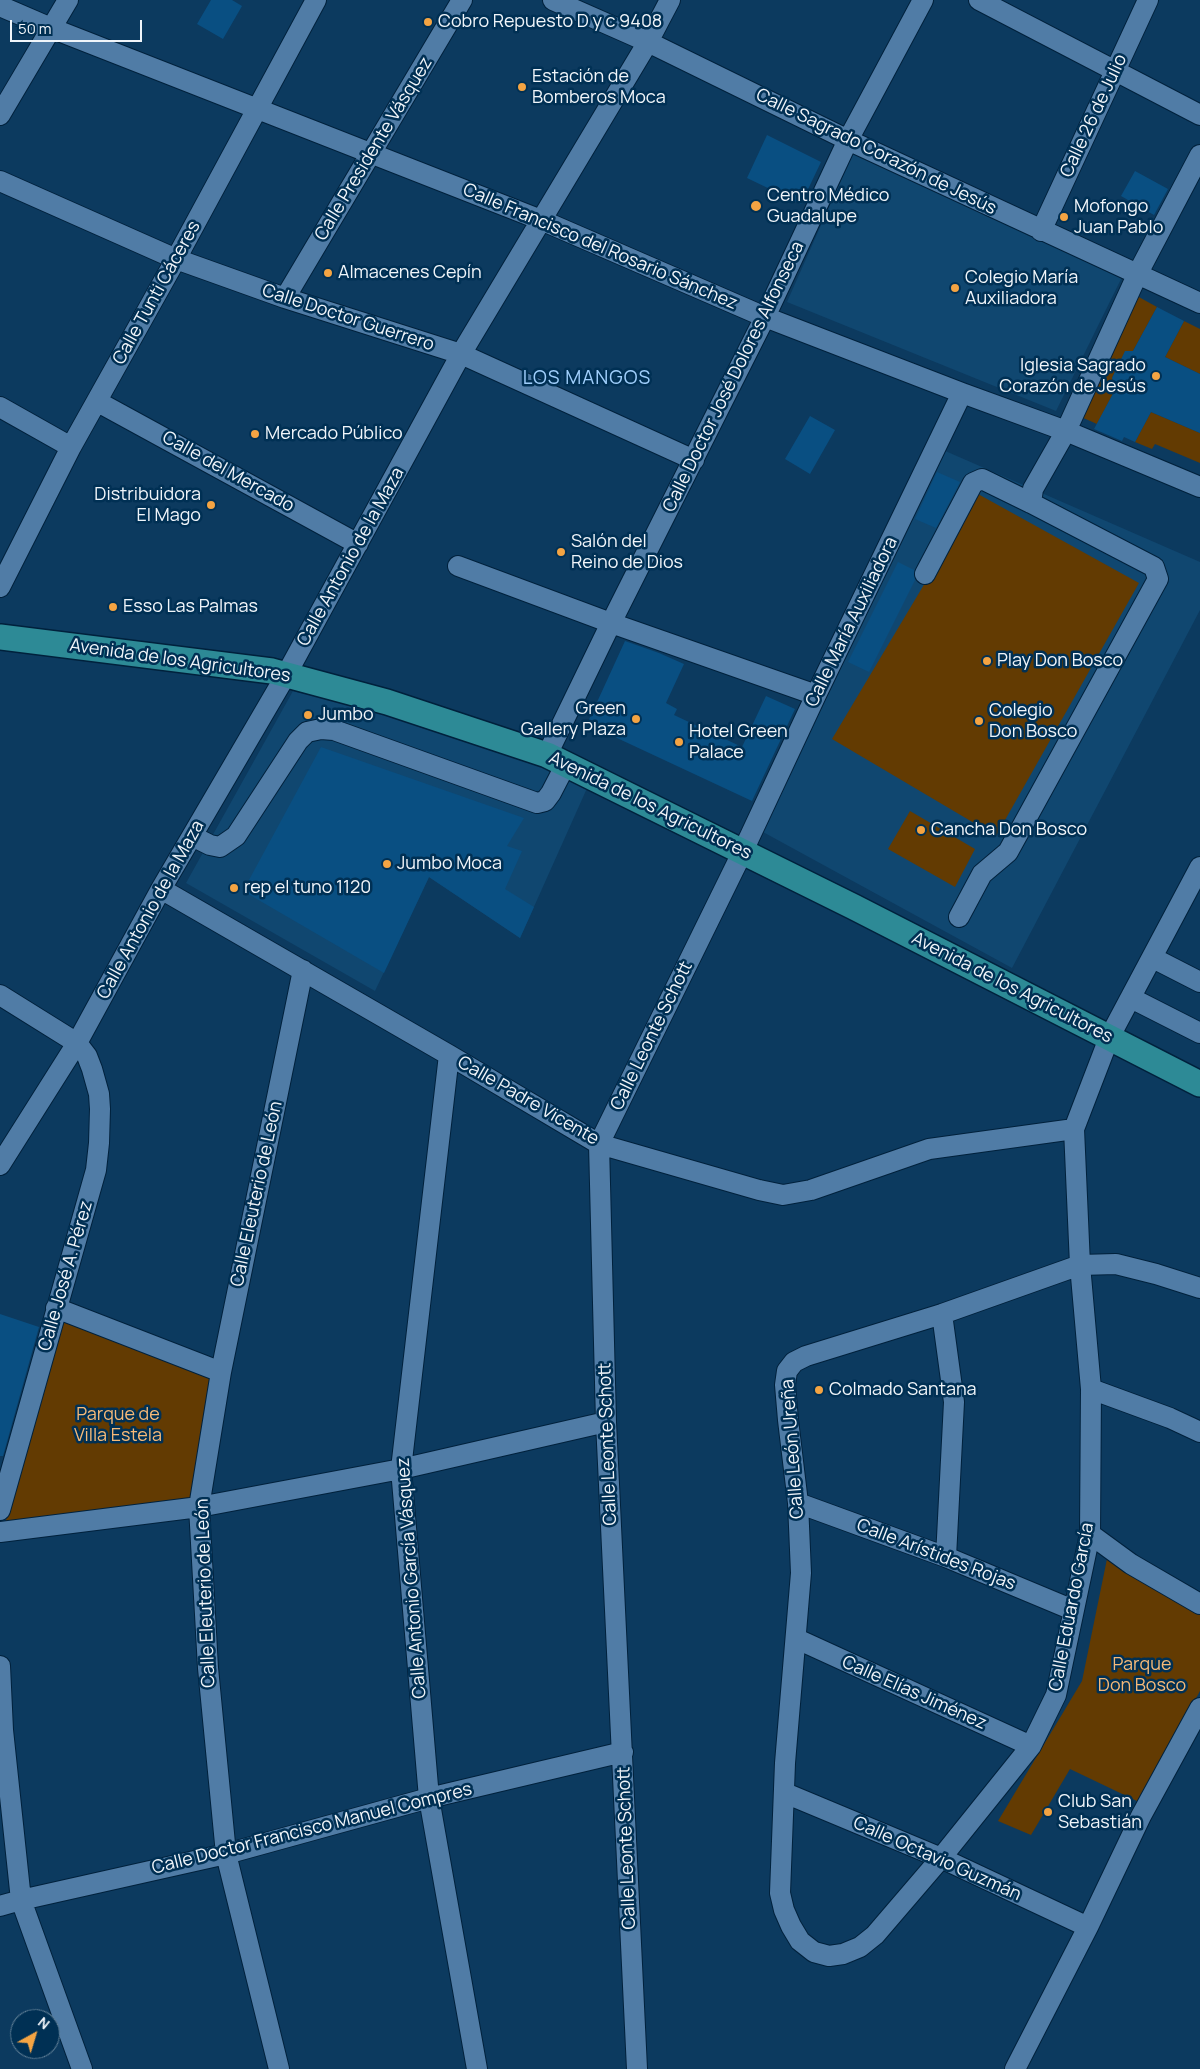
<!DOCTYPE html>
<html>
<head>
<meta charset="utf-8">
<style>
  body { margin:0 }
  #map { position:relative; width:1200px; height:2069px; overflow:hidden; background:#0c3a5f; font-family:Manrope,sans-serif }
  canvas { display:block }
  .north { position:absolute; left:10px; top:2009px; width:50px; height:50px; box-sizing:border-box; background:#003054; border:1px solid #607f96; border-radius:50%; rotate:39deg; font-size:14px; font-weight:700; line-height:20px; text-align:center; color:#f0f5fa }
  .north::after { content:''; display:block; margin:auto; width:18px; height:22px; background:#f4a443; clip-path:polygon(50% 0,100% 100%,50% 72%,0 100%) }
  .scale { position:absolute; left:10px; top:20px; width:132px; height:22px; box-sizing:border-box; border:2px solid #f0f5fa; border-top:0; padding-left:6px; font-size:15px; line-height:18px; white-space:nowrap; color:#f0f5fa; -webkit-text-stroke:4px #003054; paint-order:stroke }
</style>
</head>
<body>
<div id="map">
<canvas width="1200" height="2069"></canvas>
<div class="north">N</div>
<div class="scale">50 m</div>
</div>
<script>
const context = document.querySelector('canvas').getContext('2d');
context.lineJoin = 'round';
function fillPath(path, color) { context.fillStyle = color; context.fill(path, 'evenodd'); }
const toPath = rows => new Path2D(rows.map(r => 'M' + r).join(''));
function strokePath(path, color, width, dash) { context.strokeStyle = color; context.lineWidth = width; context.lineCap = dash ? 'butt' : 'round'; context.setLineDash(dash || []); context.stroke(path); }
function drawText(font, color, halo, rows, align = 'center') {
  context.font = font + ' Manrope,sans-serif'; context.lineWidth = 5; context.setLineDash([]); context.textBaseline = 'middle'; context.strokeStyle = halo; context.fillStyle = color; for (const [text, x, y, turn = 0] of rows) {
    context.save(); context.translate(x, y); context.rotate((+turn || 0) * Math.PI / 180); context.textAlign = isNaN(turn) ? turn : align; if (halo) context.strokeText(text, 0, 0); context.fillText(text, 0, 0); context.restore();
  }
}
fillPath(toPath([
  [853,153,1123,275,1056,411,787,302],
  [943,450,1200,562,1200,610,1012,968,763,832],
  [293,691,377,711,501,749,588,786,520,938,429,877,375,991,186,883]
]), '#104770');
fillPath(toPath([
  [1137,296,1157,307,1133,351,1125,352,1112,378,1116,388,1097,424,1079,416],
  [1184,321,1200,329,1200,374,1165,357],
  [1151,412,1200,433,1200,463,1155,444,1152,449,1135,442],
  [978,494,1139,583,996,836,832,739],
  [910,811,975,849,955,887,888,849],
  [60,1315,221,1372,195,1502,5,1524],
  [1108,1554,1200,1611,1200,1691,1139,1802,1070,1769,1031,1835,998,1821,1082,1681]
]), '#633b02');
fillPath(toPath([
  [211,0,232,0,242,6,223,39,197,24],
  [767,135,821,162,801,204,747,178],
  [1135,171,1168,189,1154,215,1121,196],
  [1157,307,1184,321,1165,357,1200,374,1200,433,1151,412,1135,442,1124,437,1122,441,1094,429,1116,388,1112,378,1125,351,1133,351],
  [810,416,835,430,810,474,785,459],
  [937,472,960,482,936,528,915,519],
  [898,562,914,570,915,580,869,672,848,662],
  [625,641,659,653,684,664,666,703,677,709,674,715,742,747,766,696,795,709,752,801,587,724],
  [321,747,524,818,507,846,522,851,505,889,534,907,520,938,429,877,384,973,243,891],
  [0,1314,39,1327,3,1456,0,1456]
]), '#094f82');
const minor = toPath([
  [553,0,648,42,848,140,1200,303],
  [979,0,1200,115],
  [0,6,51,28,541,220,765,317,962,393,1066,431,1200,487],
  [0,115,68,0],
  [0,181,176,259,285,298,461,354,694,460],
  [1041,231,1148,0],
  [285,298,462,0],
  [98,402,358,544],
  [0,407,71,447],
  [1031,503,1033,489,1066,431,1138,273,1200,155],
  [458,566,611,623,816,695],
  [925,574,973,483,982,479,1031,503,1154,567,1158,579,1008,852,982,874,959,917],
  [0,587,71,447,176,259,316,0],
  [547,755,611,623,765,317,848,140,923,0],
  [192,836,210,845,220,847,236,836,298,741,307,732,321,729,334,730,537,803,545,801,551,793,566,764],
  [1200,867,1109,1038,1074,1129,1080,1265,1091,1389,1090,1534,1056,1695,1031,1746,941,1858,875,1935,860,1947,843,1954,829,1956,814,1952,800,1941,791,1926,784,1910,780,1893,785,1763,801,1573,798,1503,788,1420,785,1385,787,1371,794,1362,806,1356,942,1314,1080,1265,1116,1264,1156,1274,1200,1288],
  [161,889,449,1055,599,1144,759,1190,783,1195,811,1190,929,1149,1074,1129],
  [1153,958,1200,982],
  [0,995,77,1043,87,1056,92,1069,99,1094,100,1109,99,1143,96,1170,0,1510],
  [1131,998,1200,1033],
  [449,1055,401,1469,429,1798,477,2069],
  [0,1165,77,1043,161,889,286,675,461,354,648,42,670,0],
  [56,1308,221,1372],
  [942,1314,954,1402,946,1557],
  [1091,1389,1170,1418,1200,1432],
  [798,1503,946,1557,1073,1610],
  [0,1532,199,1507,401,1469,606,1422],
  [1090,1534,1131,1564,1200,1604],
  [797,1639,1031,1746],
  [0,1666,3,1730,21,1900,82,2069],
  [785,1793,941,1858,1088,1927],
  [0,1906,21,1900,226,1854,429,1798,623,1752],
  [279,2069,226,1854,208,1668,199,1507,221,1372,303,970],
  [637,2069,606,1422,599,1144,743,851,816,695,962,393],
  [1015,2069,1088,1927,1141,1816,1200,1708]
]);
const major = toPath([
  [0,637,272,671,387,702,547,755,854,907,1200,1084]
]);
strokePath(minor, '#00213c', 22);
strokePath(major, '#00213c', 28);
strokePath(minor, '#507ca6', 20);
strokePath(major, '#2d8a96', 25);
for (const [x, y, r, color] of [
  [428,22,5,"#f4a443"],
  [522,87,5,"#f4a443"],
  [756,206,6,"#f4a443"],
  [1064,217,5,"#f4a443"],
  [328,273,5,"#f4a443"],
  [955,288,5,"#f4a443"],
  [1156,376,5,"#f4a443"],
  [255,434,5,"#f4a443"],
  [211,505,5,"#f4a443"],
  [561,552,5,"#f4a443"],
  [113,607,5,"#f4a443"],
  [987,661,5,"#f4a443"],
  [308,715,5,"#f4a443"],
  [636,719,5,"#f4a443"],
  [979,721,5,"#f4a443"],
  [679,742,5,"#f4a443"],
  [921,830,5,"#f4a443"],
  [387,864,5,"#f4a443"],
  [234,888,5,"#f4a443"],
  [819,1390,5,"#f4a443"],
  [1048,1812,5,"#f4a443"]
]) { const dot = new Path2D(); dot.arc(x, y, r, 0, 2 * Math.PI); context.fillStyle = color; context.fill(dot); strokePath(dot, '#003054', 2); }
drawText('18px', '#f0f5fa', '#003054', [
  ["Cobro Repuesto D y c 9408",438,22],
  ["Estación de",532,77],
  ["Bomberos Moca",532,98],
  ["Centro Médico",767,196],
  ["Guadalupe",767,217],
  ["Mofongo",1074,207],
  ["Juan Pablo",1074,228],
  ["Almacenes Cepín",338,273],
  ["Colegio María",965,278],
  ["Auxiliadora",965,299],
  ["Iglesia Sagrado",1146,366,"right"],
  ["Corazón de Jesús",1146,387,"right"],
  ["Mercado Público",265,434],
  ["Distribuidora",201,495,"right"],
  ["El Mago",201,516,"right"],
  ["Salón del",571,542],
  ["Reino de Dios",571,563],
  ["Esso Las Palmas",123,607],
  ["Play Don Bosco",997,661],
  ["Green",626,709,"right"],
  ["Gallery Plaza",626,730,"right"],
  ["Colegio",989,711],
  ["Don Bosco",989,732],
  ["Jumbo",318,715],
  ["Hotel Green",689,732],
  ["Palace",689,753],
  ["Cancha Don Bosco",931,830],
  ["Jumbo Moca",397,864],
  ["rep el tuno 1120",244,888],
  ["Colmado Santana",829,1390],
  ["Club San",1058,1802],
  ["Sebastián",1058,1823]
], 'left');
drawText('18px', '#f0f5fa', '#003054', [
  ["Calle 26 de Julio",1094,116,-65],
  ["Calle Presidente Vásquez",374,149,-59],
  ["Calle Sagrado Corazón de Jesús",876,152,26],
  ["Calle Francisco del Rosario Sánchez",600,247,23],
  ["Calle Tunti Cáceres",157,293,-61],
  ["Calle Doctor Guerrero",348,318,18],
  ["Calle Doctor José Dolores Alfonseca",734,377,-64],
  ["Calle del Mercado",228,472,29],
  ["Calle Antonio de la Maza",351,557,-61],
  ["Calle María Auxiliadora",852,622,-64],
  ["Avenida de los Agricultores",180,661,8],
  ["Avenida de los Agricultores",650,806,26],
  ["Calle Antonio de la Maza",151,910,-61],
  ["Avenida de los Agricultores",1012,988,27],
  ["Calle Leonte Schott",652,1036,-64],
  ["Calle Padre Vicente",528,1101,30],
  ["Calle Eleuterio de León",257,1194,-78],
  ["Calle José A. Pérez",66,1276,-74],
  ["Calle Leonte Schott",608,1444,-92],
  ["Calle León Ureña",793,1449,-94],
  ["Calle Arístides Rojas",936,1555,21],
  ["Calle Antonio García Vásquez",412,1578,-94],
  ["Calle Eleuterio de León",206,1593,-92],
  ["Calle Eduardo García",1072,1607,-79],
  ["Calle Elías Jiménez",914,1693,24],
  ["Calle Doctor Francisco Manuel Compres",312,1829,-14],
  ["Calle Leonte Schott",627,1848,-92],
  ["Calle Octavio Guzmán",937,1859,24]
]);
drawText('18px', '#f6ba78', '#003054', [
  ["Parque de",118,1415],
  ["Villa Estela",118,1436],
  ["Parque",1142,1665],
  ["Don Bosco",1142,1686]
]);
context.letterSpacing = '1px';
drawText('19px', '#9fcefb', '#003054', [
  ["LOS MANGOS",587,379]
]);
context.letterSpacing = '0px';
</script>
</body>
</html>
